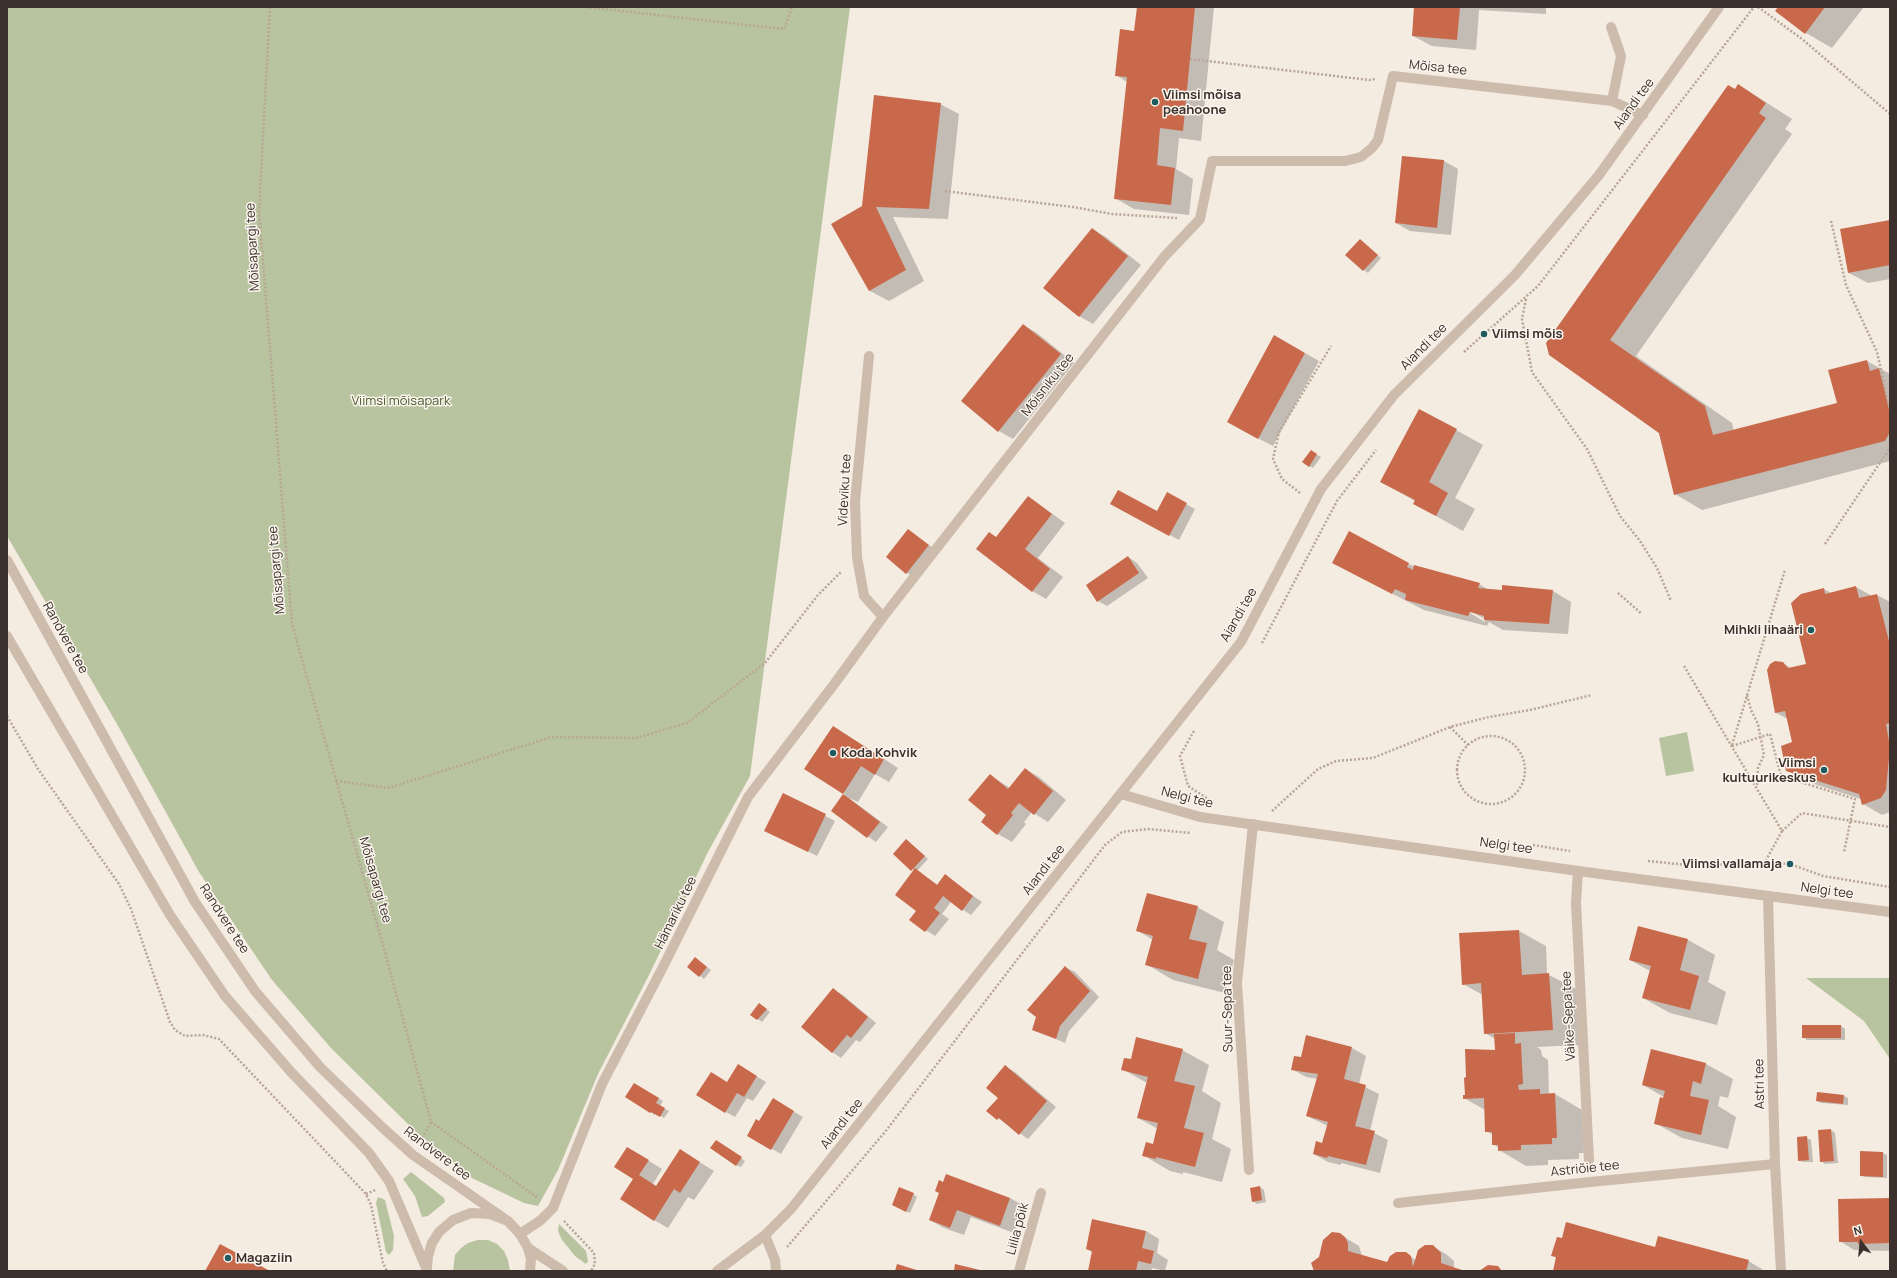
<!DOCTYPE html>
<html>
<head>
<meta charset="utf-8">
<style>
  body { margin:0 }
  #map { position:relative; width:1897px; height:1278px; overflow:hidden; background:#f4ebe1; font-family:Manrope,sans-serif }
  canvas { display:block }
  .frame { position:absolute; inset:0; border:8px solid #3b302b; pointer-events:none }
  .north { position:absolute; left:1841px; top:1222px; width:40px; height:40px; -webkit-text-stroke:3px #fbf5ee; paint-order:stroke; rotate:344deg; font-size:11px; font-weight:700; line-height:16px; text-align:center; color:#3b302b }
  .north::after { content:''; display:block; margin:auto; width:14px; height:18px; background:#3b302b; clip-path:polygon(50% 0,100% 100%,50% 72%,0 100%) }
</style>
</head>
<body>
<div id="map">
<canvas width="1897" height="1278"></canvas>
<div class="frame"></div>
<div class="north">N</div>
</div>
<script>
const context = document.querySelector('canvas').getContext('2d');
context.lineJoin = 'round';
function fillPath(path, color) { context.fillStyle = color; context.fill(path, 'evenodd'); }
const toPath = rows => new Path2D(rows.map(r => 'M' + r).join(''));
function strokePath(path, color, width, dash) { context.strokeStyle = color; context.lineWidth = width; context.lineCap = dash ? 'butt' : 'round'; context.setLineDash(dash || []); context.stroke(path); }
function drawText(font, color, halo, rows, align = 'center') {
  context.font = font + ' Manrope,sans-serif'; context.lineWidth = 3; context.setLineDash([]); context.textBaseline = 'middle'; context.strokeStyle = halo; context.fillStyle = color; for (const [text, x, y, turn = 0] of rows) {
    context.save(); context.translate(x, y); context.rotate((+turn || 0) * Math.PI / 180); context.textAlign = isNaN(turn) ? turn : align; if (halo) context.strokeText(text, 0, 0); context.fillText(text, 0, 0); context.restore();
  }
}
fillPath(toPath([
  [7,7,850,7,750,776,708,852,649,975,598,1074,558,1170,538,1206,524,1203,472,1178,414,1130,331,1048,272,980,199,872,117,724,7,536],
  [1687,732,1694,771,1666,776,1659,738],
  [1806,978,1890,978,1890,1059,1864,1021],
  [411,1172,444,1198,445,1202,428,1216,422,1217,415,1196,403,1179],
  [378,1197,385,1200,394,1236,393,1250,389,1255,386,1252,376,1203],
  [559,1224,586,1251,588,1261,586,1264,575,1256,562,1240,558,1231],
  [478,1240,488,1240,497,1244,504,1251,508,1260,510,1271,453,1271,455,1255,461,1248,468,1243]
]), '#b8c4a0');
fillPath(toPath([
  [1138,7,1214,7,1201,141,1179,138,1176,169,1193,179,1189,215,1134,209,1115,198,1127,82,1116,75,1135,33],
  [1415,7,1546,7,1546,14,1479,10,1476,50,1432,46,1413,36],
  [1780,7,1864,7,1832,48,1806,33],
  [1739,85,1792,119,1785,129,1792,134,1636,356,1732,423,1734,431,1838,404,1867,361,1890,374,1890,461,1702,510,1675,494,1659,433,1550,354],
  [940,104,959,114,948,219,893,217,924,281,889,301,870,291,832,225,863,207],
  [1403,157,1444,161,1458,169,1451,235,1410,231,1396,223],
  [1890,221,1890,279,1868,283,1849,273],
  [1092,229,1106,237,1141,265,1093,324,1079,316],
  [1360,240,1381,258,1368,273,1346,255],
  [1023,325,1037,333,1074,363,1013,439,999,431],
  [1305,353,1319,361,1273,446,1242,430],
  [1456,430,1483,445,1455,498,1475,509,1463,531,1414,504,1415,501,1381,482],
  [1311,451,1321,457,1313,468,1309,466],
  [1029,497,1065,523,1038,558,1063,577,1046,599,1032,591,997,538],
  [1186,504,1195,509,1179,540,1120,509,1157,512],
  [908,530,937,551,916,578,907,573],
  [1128,557,1137,563,1148,578,1107,606,1098,601],
  [1409,564,1415,567,1479,584,1489,590,1503,591,1503,587,1553,591,1571,602,1568,634,1503,630,1489,622,1487,626,1424,610,1352,573],
  [1466,609,1485,619,1485,622,1465,610],
  [1856,587,1872,596,1877,595,1890,602,1890,812,1882,815,1863,804,1861,799,1805,781,1787,770,1793,743,1788,719,1776,713,1783,663,1792,669,1807,665,1824,589,1831,593],
  [834,727,898,768,889,782,875,774,858,802,849,798,888,827,876,842,832,811,845,794,805,768],
  [1025,769,1039,777,1066,800,1048,822,1032,812,1024,822,1026,824,1012,842,998,834,987,815,990,775,1010,788],
  [783,794,835,821,817,856,775,835],
  [910,843,928,859,917,871,938,885,945,876,982,902,971,915,951,902,942,914,949,919,935,936,910,920,917,911],
  [1197,907,1224,922,1217,950,1234,960,1225,993,1173,980,1146,964,1153,940,1138,931],
  [1639,927,1688,940,1715,955,1708,982,1726,992,1717,1025,1670,1013,1643,998,1650,971,1630,960],
  [1519,931,1546,946,1547,974,1576,989,1579,1045,1537,1047,1541,1050,1542,1056,1548,1060,1549,1095,1555,1094,1582,1110,1584,1153,1579,1153,1579,1159,1548,1160,1548,1165,1526,1166,1499,1150,1499,1148,1493,1144,1493,1135,1486,1131,1485,1110,1464,1098,1496,1051,1495,1039,1485,1033,1483,995,1463,984],
  [699,961,711,970,704,979,688,967],
  [1065,967,1075,972,1099,997,1069,1031,1065,1043,1033,1029],
  [833,990,843,995,876,1023,860,1042,856,1040,841,1058,832,1052],
  [760,1004,770,1012,762,1022,751,1014],
  [1803,1026,1841,1026,1845,1029,1845,1040,1807,1040,1803,1037],
  [1307,1036,1352,1048,1366,1056,1359,1084,1379,1094,1370,1131,1388,1140,1380,1173,1341,1163,1341,1165,1328,1162,1314,1154,1323,1144,1328,1126,1307,1116,1318,1079,1306,1077,1292,1069,1302,1059],
  [1182,1050,1209,1065,1202,1091,1221,1103,1212,1139,1231,1149,1222,1182,1183,1172,1183,1174,1170,1171,1143,1155,1153,1145,1158,1129,1138,1118,1147,1083,1122,1069,1131,1060],
  [1651,1051,1706,1064,1733,1079,1728,1098,1720,1096,1718,1106,1736,1117,1728,1149,1682,1138,1655,1123,1664,1097,1643,1085],
  [738,1065,766,1082,753,1101,747,1098,735,1117,726,1112,727,1083],
  [1006,1067,1015,1072,1056,1107,1028,1139,988,1111,999,1098],
  [635,1084,663,1101,660,1106,669,1111,664,1118,656,1113,655,1115,626,1097],
  [1844,1096,1848,1098,1848,1105,1821,1103,1817,1101],
  [773,1099,803,1117,781,1154,748,1135,760,1122],
  [1831,1130,1835,1133,1838,1163,1825,1164,1821,1161,1819,1131],
  [1807,1138,1811,1140,1813,1162,1803,1162,1799,1160],
  [720,1143,745,1161,741,1167,736,1165],
  [680,1150,714,1171,694,1200,688,1197,668,1228,654,1220,635,1179,641,1156,662,1169,653,1184,657,1186],
  [1883,1153,1887,1155,1887,1178,1865,1177,1861,1175],
  [947,1176,1010,1198,1024,1206,1014,1233,971,1217,964,1235,944,1228,930,1220],
  [1260,1187,1264,1190,1266,1202,1257,1204,1253,1201],
  [913,1194,917,1197,910,1213,897,1207],
  [1890,1199,1890,1251,1854,1250,1840,1241,1839,1200],
  [1146,1231,1159,1239,1157,1253,1168,1260,1165,1271,1152,1268,1151,1271,1089,1271,1093,1253,1087,1249],
  [1339,1234,1359,1246,1362,1256,1387,1263,1393,1254,1402,1252,1416,1260,1433,1246,1447,1255,1454,1261,1454,1268,1464,1271,1315,1271,1319,1258],
  [1656,1248,1748,1261,1762,1269,1762,1271,1554,1271,1557,1258,1553,1256]
]), '#0003');
fillPath(toPath([
  [1137,7,1195,7,1183,131,1160,128,1157,165,1175,168,1171,205,1114,199,1127,77,1115,76,1120,29,1134,31],
  [1414,7,1460,7,1457,40,1412,36],
  [1778,7,1825,7,1805,34,1775,11],
  [1738,84,1766,103,1759,113,1766,118,1610,340,1705,406,1713,435,1837,403,1828,370,1867,360,1870,371,1879,368,1890,413,1890,432,1885,441,1674,495,1659,433,1549,355,1546,343,1728,85,1735,89],
  [874,95,941,103,929,209,876,207,906,270,869,291,831,224,862,206],
  [1402,156,1444,160,1437,228,1395,223],
  [1890,220,1890,265,1848,273,1840,229],
  [1092,228,1128,256,1079,317,1043,288],
  [1360,239,1378,255,1363,271,1345,255],
  [1023,324,1061,354,998,432,961,401],
  [1274,335,1305,353,1258,439,1227,422],
  [1419,409,1457,429,1429,482,1448,493,1436,516,1413,504,1415,500,1380,482],
  [1311,450,1317,454,1309,467,1302,462],
  [1118,490,1157,511,1167,492,1187,503,1169,536,1110,504],
  [1028,496,1052,514,1025,549,1050,569,1032,592,976,549,989,532,996,537],
  [908,529,929,545,906,574,886,557],
  [1349,531,1409,563,1407,567,1413,570,1414,565,1480,583,1478,588,1502,590,1502,585,1553,590,1549,624,1484,620,1484,616,1470,612,1468,616,1405,600,1406,594,1395,589,1392,594,1332,563],
  [1128,556,1139,573,1097,602,1086,585],
  [1856,586,1859,598,1877,594,1890,645,1890,723,1886,724,1890,747,1886,790,1881,798,1862,805,1859,794,1786,771,1781,746,1792,742,1785,711,1775,713,1767,670,1770,664,1775,661,1783,662,1788,668,1806,664,1791,603,1801,594,1824,588,1825,594],
  [833,726,884,759,875,775,861,766,843,794,880,822,867,838,831,811,843,794,804,769],
  [1025,768,1053,791,1034,815,1019,803,1011,813,1013,815,997,835,981,822,986,815,968,800,990,774,1008,789],
  [783,793,826,814,808,852,764,831],
  [906,839,925,856,911,871,893,854],
  [915,868,937,885,945,874,973,896,962,911,943,896,934,908,940,913,925,932,909,920,916,911,895,895],
  [1147,893,1198,906,1189,939,1207,943,1198,979,1145,965,1153,936,1136,931],
  [1638,926,1688,939,1680,970,1699,976,1690,1010,1642,998,1651,966,1629,960],
  [1519,930,1522,975,1549,973,1553,1030,1484,1034,1481,983,1462,985,1459,933],
  [695,957,707,967,699,977,687,967],
  [1065,966,1090,991,1060,1026,1056,1039,1032,1030,1036,1017,1027,1010],
  [833,988,868,1017,851,1038,847,1035,832,1053,801,1027],
  [759,1003,767,1009,757,1020,750,1015],
  [1802,1025,1841,1025,1841,1038,1802,1038],
  [1515,1033,1515,1044,1521,1043,1523,1084,1518,1085,1519,1090,1540,1089,1540,1094,1555,1093,1557,1138,1552,1138,1552,1144,1521,1145,1521,1150,1498,1151,1498,1145,1492,1145,1492,1132,1485,1132,1484,1098,1463,1099,1463,1095,1465,1095,1464,1078,1466,1077,1465,1049,1495,1050,1494,1034],
  [1306,1035,1352,1047,1344,1079,1366,1085,1355,1126,1375,1131,1366,1165,1328,1156,1327,1158,1313,1154,1316,1141,1322,1143,1328,1122,1306,1116,1318,1074,1291,1070,1294,1056,1301,1057],
  [1136,1037,1183,1049,1174,1081,1195,1086,1184,1128,1204,1133,1195,1167,1156,1157,1156,1159,1142,1156,1146,1142,1153,1144,1158,1123,1137,1118,1148,1077,1121,1070,1124,1058,1131,1059],
  [1651,1049,1706,1063,1701,1084,1693,1081,1690,1096,1709,1100,1701,1135,1654,1124,1660,1097,1663,1098,1665,1091,1642,1085],
  [738,1064,757,1076,744,1097,737,1093,725,1113,696,1095,711,1072,727,1082],
  [1005,1065,1047,1101,1019,1135,999,1118,997,1120,986,1111,998,1098,986,1088],
  [634,1083,659,1098,656,1103,665,1108,660,1117,651,1112,650,1113,625,1097],
  [1817,1092,1844,1095,1843,1104,1816,1101],
  [773,1098,794,1111,771,1150,747,1136,756,1119,759,1121],
  [1831,1129,1834,1161,1820,1162,1818,1130],
  [1807,1136,1809,1160,1798,1161,1797,1137],
  [716,1140,742,1157,736,1166,710,1148],
  [627,1147,649,1160,639,1175,656,1186,680,1149,700,1162,680,1193,674,1189,654,1221,620,1199,633,1179,614,1167],
  [1860,1151,1883,1152,1883,1177,1860,1176],
  [946,1174,1010,1198,1000,1226,957,1210,950,1228,929,1220,939,1193,935,1191,939,1180,943,1182],
  [1260,1186,1262,1200,1252,1202,1250,1188],
  [899,1187,914,1193,906,1212,892,1205],
  [1890,1198,1889,1243,1858,1244,1858,1242,1839,1242,1838,1199],
  [1092,1219,1146,1231,1142,1248,1154,1251,1151,1264,1138,1261,1136,1271,1088,1271,1092,1251,1086,1249],
  [1566,1222,1655,1247,1658,1236,1749,1260,1746,1271,1553,1271,1556,1257,1551,1256,1557,1237,1562,1238],
  [1332,1232,1340,1233,1345,1237,1348,1243,1348,1251,1387,1262,1390,1256,1396,1252,1406,1252,1411,1256,1413,1267,1418,1250,1425,1245,1433,1245,1441,1253,1441,1263,1465,1271,1314,1271,1311,1263,1319,1257,1323,1240],
  [220,1244,270,1271,205,1271],
  [897,1264,920,1271,895,1271],
  [955,1264,980,1270,980,1271,954,1271],
  [1488,1265,1498,1266,1502,1271,1479,1271]
]), '#c8694b');
strokePath(toPath([
  [270,7,259,211,292,624,386,956,431,1122,421,1140],
  [586,7,784,29,792,7],
  [1758,7,1802,39,1890,114],
  [1190,59,1369,80,1375,79],
  [945,191,1073,207,1112,214,1177,218],
  [1831,221,1846,285,1877,352,1890,409],
  [1526,299,1522,319,1532,372,1587,449,1620,516,1640,541,1657,568,1671,601],
  [1464,352,1538,286,1754,7],
  [1300,493,1282,479,1273,459,1279,432,1331,346],
  [1825,544,1890,448],
  [1618,593,1642,614],
  [1262,643,1337,501,1376,450],
  [1684,666,1782,831,1765,862],
  [1747,695,1751,710,1758,724,1764,755,1758,768,1757,786],
  [7,716,38,769,119,884,131,909,170,1022,175,1030,185,1036,203,1035,219,1039,366,1194,371,1205,383,1263,387,1271],
  [1450,727,1468,745],
  [1194,731,1180,756,1188,786,1208,799],
  '1457 770a34 34 0 1 1 68 0a34 34 0 1 1-68 0Z',
  [1732,745,1785,570],
  [1732,746,1770,734,1781,776,1855,799,1844,852],
  [336,781,388,788,552,737,636,738,687,723,765,663,818,595,842,571],
  [1272,811,1318,769,1336,761,1373,758,1450,727,1489,717,1530,710,1592,695],
  [1782,831,1802,813,1890,827],
  [1533,845,1570,851],
  [1648,861,1697,866,1765,862,1790,864,1823,876,1890,887],
  [431,1122,538,1198],
  [366,1194,375,1190],
  [564,1221,594,1253,595,1264,591,1271],
  [787,1247,885,1132,1105,845,1122,832,1148,829,1191,833]
]), '#b9a596', 2.5, [2, 2]);
strokePath(toPath([
  [1611,27,1621,56,1612,101],
  [1578,871,1576,903,1589,1160],
  [1249,1170,1237,983,1253,824],
  [1398,1203,1590,1182,1775,1164]
]), '#cdbbac', 10);
strokePath(toPath([
  [869,356,855,502,857,557,864,596,883,617],
  [1121,794,1200,817,1578,871,1890,912],
  [1768,896,1775,1164,1781,1271],
  [520,1234,541,1220,553,1208,602,1084,664,965,748,797,835,683,883,617,1164,257,1200,219,1212,161,1345,161,1361,157,1372,148,1378,140,1393,76,1612,101,1643,115],
  [765,1235,775,1260,776,1271],
  [528,1248,563,1271],
  [717,1271,765,1235,791,1209,1241,642,1321,489,1394,395,1515,275,1599,175,1719,7],
  [1019,1271,1041,1193]
]), '#cdbbac', 10);
strokePath(toPath([
  [7,560,195,902,255,991,320,1067,383,1128,413,1155,508,1221],
  [7,636,170,915,225,996,291,1072,369,1153,389,1181,427,1270],
  [427,1267,428,1256,432,1243,439,1232,453,1220,471,1213,490,1214,508,1221,520,1234,528,1248,531,1259,530,1271]
]), '#cdbbac', 10);
for (const [x, y, r, color] of [
  [1155,102,4,"#1f5a5e"],
  [1484,334,4,"#1f5a5e"],
  [1811,630,4,"#1f5a5e"],
  [833,753,4,"#1f5a5e"],
  [1824,770,4,"#1f5a5e"],
  [1790,864,4,"#1f5a5e"],
  [228,1258,4,"#1f5a5e"]
]) { const dot = new Path2D(); dot.arc(x, y, r, 0, 2 * Math.PI); context.fillStyle = color; context.fill(dot); strokePath(dot, '#fbf5ee', 1.5); }
drawText('13px', '#3b302b', '#fbf5ee', [
  ["Mõisa tee",1438,68,6],
  ["Aiandi tee",1634,104,-54],
  ["Mõisapargi tee",253,247,-93],
  ["Aiandi tee",1424,347,-45],
  ["Mõisniku tee",1048,385,-52],
  ["Videviku tee",845,490,-87],
  ["Mõisapargi tee",277,570,-95],
  ["Aiandi tee",1239,615,-60],
  ["Randvere tee",65,638,61],
  ["Nelgi tee",1187,798,14],
  ["Nelgi tee",1506,846,8],
  ["Aiandi tee",1044,870,-52],
  ["Mõisapargi tee",375,880,74],
  ["Nelgi tee",1827,891,8],
  ["Hämariku tee",676,913,-64],
  ["Randvere tee",224,919,57],
  ["Suur-Sepa tee",1228,1009,-91],
  ["Väike-Sepa tee",1569,1016,-93],
  ["Astri tee",1760,1084,-91],
  ["Aiandi tee",842,1124,-52],
  ["Randvere tee",437,1154,37],
  ["Astriõie tee",1585,1169,-6],
  ["Liilia põik",1018,1229,-75]
]);
drawText('bold 13px', '#3b302b', '#fbf5ee', [
  ["Viimsi mõisa",1163,95],
  ["peahoone",1163,110],
  ["Viimsi mõis",1492,334],
  ["Mihkli lihaäri",1803,630,"right"],
  ["Koda Kohvik",841,753],
  ["Viimsi",1816,763,"right"],
  ["kultuurikeskus",1816,778,"right"],
  ["Viimsi vallamaja",1782,864,"right"],
  ["Magaziin",236,1258]
], 'left');
drawText('13px', '#4a5a2e', '#fbf5ee', [
  ["Viimsi mõisapark",401,401]
]);
</script>
</body>
</html>
